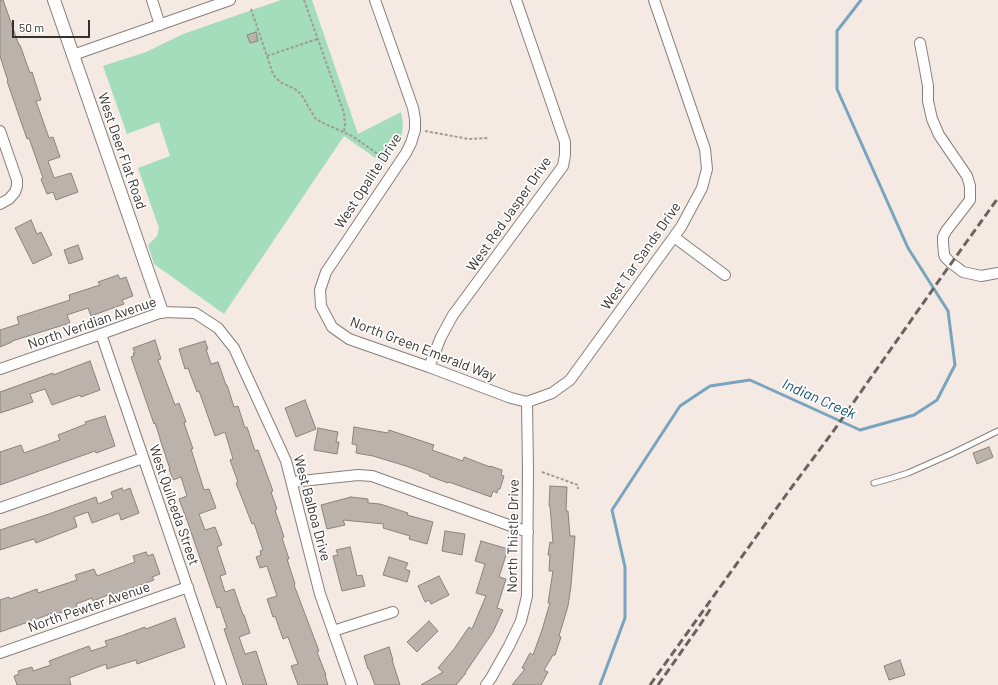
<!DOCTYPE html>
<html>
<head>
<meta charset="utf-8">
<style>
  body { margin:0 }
  #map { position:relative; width:998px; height:685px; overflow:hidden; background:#f4e9e3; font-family:Barlow,sans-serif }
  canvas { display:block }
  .scale { position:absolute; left:12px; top:20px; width:78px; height:18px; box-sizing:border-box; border:2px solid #34302e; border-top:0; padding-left:5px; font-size:12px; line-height:14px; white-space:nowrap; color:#34302e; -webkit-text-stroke:3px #fff; paint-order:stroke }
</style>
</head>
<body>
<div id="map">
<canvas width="998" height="685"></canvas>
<div class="scale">50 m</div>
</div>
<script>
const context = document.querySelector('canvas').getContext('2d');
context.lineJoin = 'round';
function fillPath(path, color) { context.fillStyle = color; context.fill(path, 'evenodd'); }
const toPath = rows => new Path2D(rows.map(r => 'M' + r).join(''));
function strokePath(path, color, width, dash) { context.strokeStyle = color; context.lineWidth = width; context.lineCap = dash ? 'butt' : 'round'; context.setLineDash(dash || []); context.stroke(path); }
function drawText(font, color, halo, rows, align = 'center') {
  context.font = font + ' Barlow,sans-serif'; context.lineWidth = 3.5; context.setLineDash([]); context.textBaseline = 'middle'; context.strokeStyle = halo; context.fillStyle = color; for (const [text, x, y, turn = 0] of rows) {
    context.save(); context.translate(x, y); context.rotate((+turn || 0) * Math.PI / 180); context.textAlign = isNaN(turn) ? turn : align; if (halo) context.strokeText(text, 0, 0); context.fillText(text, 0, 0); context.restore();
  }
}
fillPath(toPath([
  [281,0,312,0,358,134,401,112,403,123,402,134,398,142,384,164,344,136,224,314,154,264,148,245,157,236,159,228,138,168,170,156,159,122,127,134,103,66,146,52,183,34]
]), '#a3ddbc');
strokePath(toPath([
  [600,685,625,618,625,567,612,510,680,406,710,386,750,380,860,430,914,415,937,400,955,365,948,311,908,248,837,89,837,31,861,0]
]), '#79a4bf', 3);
const building = toPath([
  [0,0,3,0,19,45,20,45,30,73,32,72,41,100,36,101,49,138,53,137,60,157,48,161,54,178,71,173,78,192,56,200,53,192,47,194,41,179,43,178,29,138,27,139,7,81,8,81,0,56,0,0],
  [256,32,258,41,250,43,247,35,256,32],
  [31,220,37,234,41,232,52,255,33,264,15,228,31,220],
  [78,245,83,259,69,264,64,250,78,245],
  [118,275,120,279,126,277,133,296,122,300,124,304,91,316,88,308,67,315,70,323,12,341,12,342,0,347,0,330,19,324,17,317,70,300,69,295,100,285,98,282,118,275],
  [155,340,161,359,158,360,175,405,179,403,186,422,184,423,193,449,191,449,204,490,209,489,216,508,199,514,205,530,215,527,222,545,217,547,226,574,220,576,225,592,234,589,243,615,244,615,250,633,239,637,245,654,256,651,267,685,243,685,224,629,227,628,220,607,217,608,188,523,179,499,187,496,181,477,173,480,169,469,170,469,160,439,160,438,155,423,154,424,131,357,134,356,133,353,135,353,133,348,155,340],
  [205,341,208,349,206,349,211,364,218,362,226,385,227,385,234,407,238,406,245,428,247,427,255,451,258,450,266,472,273,491,271,492,277,509,275,510,284,537,282,538,289,559,287,559,295,584,294,585,319,651,317,652,326,675,325,675,328,685,298,685,291,666,298,664,288,637,283,639,275,616,273,617,267,599,277,596,267,566,260,568,256,557,261,555,260,551,263,550,254,523,252,524,236,483,238,482,230,460,233,459,225,432,215,436,199,391,197,392,188,368,185,369,179,349,205,341],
  [90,361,100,390,81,397,80,395,52,405,45,389,30,394,33,402,0,413,0,392,53,373,53,375,90,361],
  [305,400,316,429,296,437,285,408,305,400],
  [105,416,115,446,96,453,95,451,0,485,0,452,21,445,24,453,60,440,58,435,86,424,85,422,105,416],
  [354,427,388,433,389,430,434,445,432,450,463,461,464,457,490,467,490,466,502,470,501,475,504,476,500,489,498,489,497,493,493,491,491,497,449,482,448,483,429,476,430,475,406,466,373,456,356,453,357,445,352,444,354,427],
  [318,428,338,432,336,442,339,442,337,454,314,450,318,428],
  [989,447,993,457,977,464,973,453,989,447],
  [550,486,567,487,566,511,568,511,570,536,575,536,571,586,568,606,559,636,561,637,555,655,553,655,544,670,548,672,541,685,512,685,525,669,522,668,530,653,533,655,542,630,550,603,548,603,553,571,549,571,550,555,548,555,550,542,553,543,550,506,549,506,550,486],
  [122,488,123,491,130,488,139,513,121,520,119,513,92,523,88,512,74,517,77,527,36,543,34,539,0,550,0,530,46,515,96,497,98,504,113,498,111,492,122,488],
  [351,497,368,499,368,503,380,504,408,513,407,515,433,522,427,544,409,539,410,536,383,528,384,524,343,520,345,525,327,529,321,505,351,497],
  [445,531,465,534,462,555,442,551,445,531],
  [481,541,508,549,499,577,506,579,497,608,503,610,493,632,465,673,466,673,456,685,421,685,443,672,438,668,454,649,469,627,472,629,486,596,476,593,485,564,475,561,481,541],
  [350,547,357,576,362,575,365,586,342,591,333,556,338,555,336,550,350,547],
  [146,552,148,556,153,554,160,574,152,577,154,580,114,595,113,593,93,601,92,598,76,604,77,607,57,614,56,612,0,632,0,600,9,597,10,599,37,589,38,593,77,580,75,575,94,569,97,576,135,562,133,556,146,552],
  [389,557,408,563,405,569,410,571,407,582,383,575,389,557],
  [439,576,449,595,431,604,429,600,425,602,418,586,439,576],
  [175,618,185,647,137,664,136,660,107,669,106,664,69,678,71,685,17,685,14,676,19,674,18,671,32,667,33,671,51,665,49,661,89,646,91,651,107,646,105,641,127,634,126,634,145,627,146,629,175,618],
  [429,621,438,631,417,652,407,642,429,621],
  [389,647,393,660,392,660,400,685,375,685,369,669,368,669,364,656,389,647],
  [900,660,905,675,889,680,884,666,900,660]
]);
fillPath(building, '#bab2ab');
strokePath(building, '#8a837c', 1);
const service = toPath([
  [874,483,892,478,908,473,951,454,998,431]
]);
const minor = toPath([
  [152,0,160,25],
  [375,0,413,108,415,119,415,130,411,143,406,153,326,272,320,290,321,306,332,327,349,339,429,367,511,398,527,402],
  [920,43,924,64,928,86,928,101,932,119,939,135,967,176,970,186,970,200,946,231,943,237,943,243,944,254,945,257,951,263,963,272,981,276,998,273],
  [73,55,230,0],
  [0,131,17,180,17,186,15,192,9,199,0,204],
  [674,237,725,275],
  [101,334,221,685],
  [429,367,441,337,453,315,563,166,565,155,565,142,516,0],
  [0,369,101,334,162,312,195,313,218,328,234,348,286,461,320,594,352,685],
  [527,402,552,393,570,380,681,227,702,188,707,169,705,149,654,0],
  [292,482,358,475,372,476,528,532],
  [0,508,143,458],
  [333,631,393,612],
  [0,653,188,587],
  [486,685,491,678,509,646,521,621,527,596,528,470,527,402]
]);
const tertiary = toPath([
  [54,0,162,312]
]);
strokePath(service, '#897f7a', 7);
strokePath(minor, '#897f7a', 12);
strokePath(tertiary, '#897f7a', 14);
strokePath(toPath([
  [304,0,344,113,345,125,344,131],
  [251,9,273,74,276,78,280,82,295,89,301,94,315,118,321,122,352,136,388,161],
  [267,56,317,39],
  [425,131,469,139,489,138],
  [542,472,578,485,578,489]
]), '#a19995', 2, [3, 2]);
strokePath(service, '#fff', 5);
strokePath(minor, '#fff', 10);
strokePath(tertiary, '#fff', 12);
strokePath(toPath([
  [650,685,786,495,832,433,945,272,998,198],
  [658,685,698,628,711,608]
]), '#6a6460', 3, [8, 4]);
drawText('14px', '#34302e', '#fff', [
  ["West Deer Flat Road",122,151,71],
  ["West Opalite Drive",368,181,-57],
  ["West Red Jasper Drive",509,214,-55],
  ["West Tar Sands Drive",641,256,-55],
  ["North Veridian Avenue",92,323,-19],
  ["North Green Emerald Way",423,349,21],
  ["West Quilceda Street",174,505,71],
  ["West Balboa Drive",312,508,75],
  ["North Thistle Drive",513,536,-89],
  ["North Pewter Avenue",89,607,-19]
]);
drawText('italic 15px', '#165475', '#fff', [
  ["Indian Creek",819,399,24]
]);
</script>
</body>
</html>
